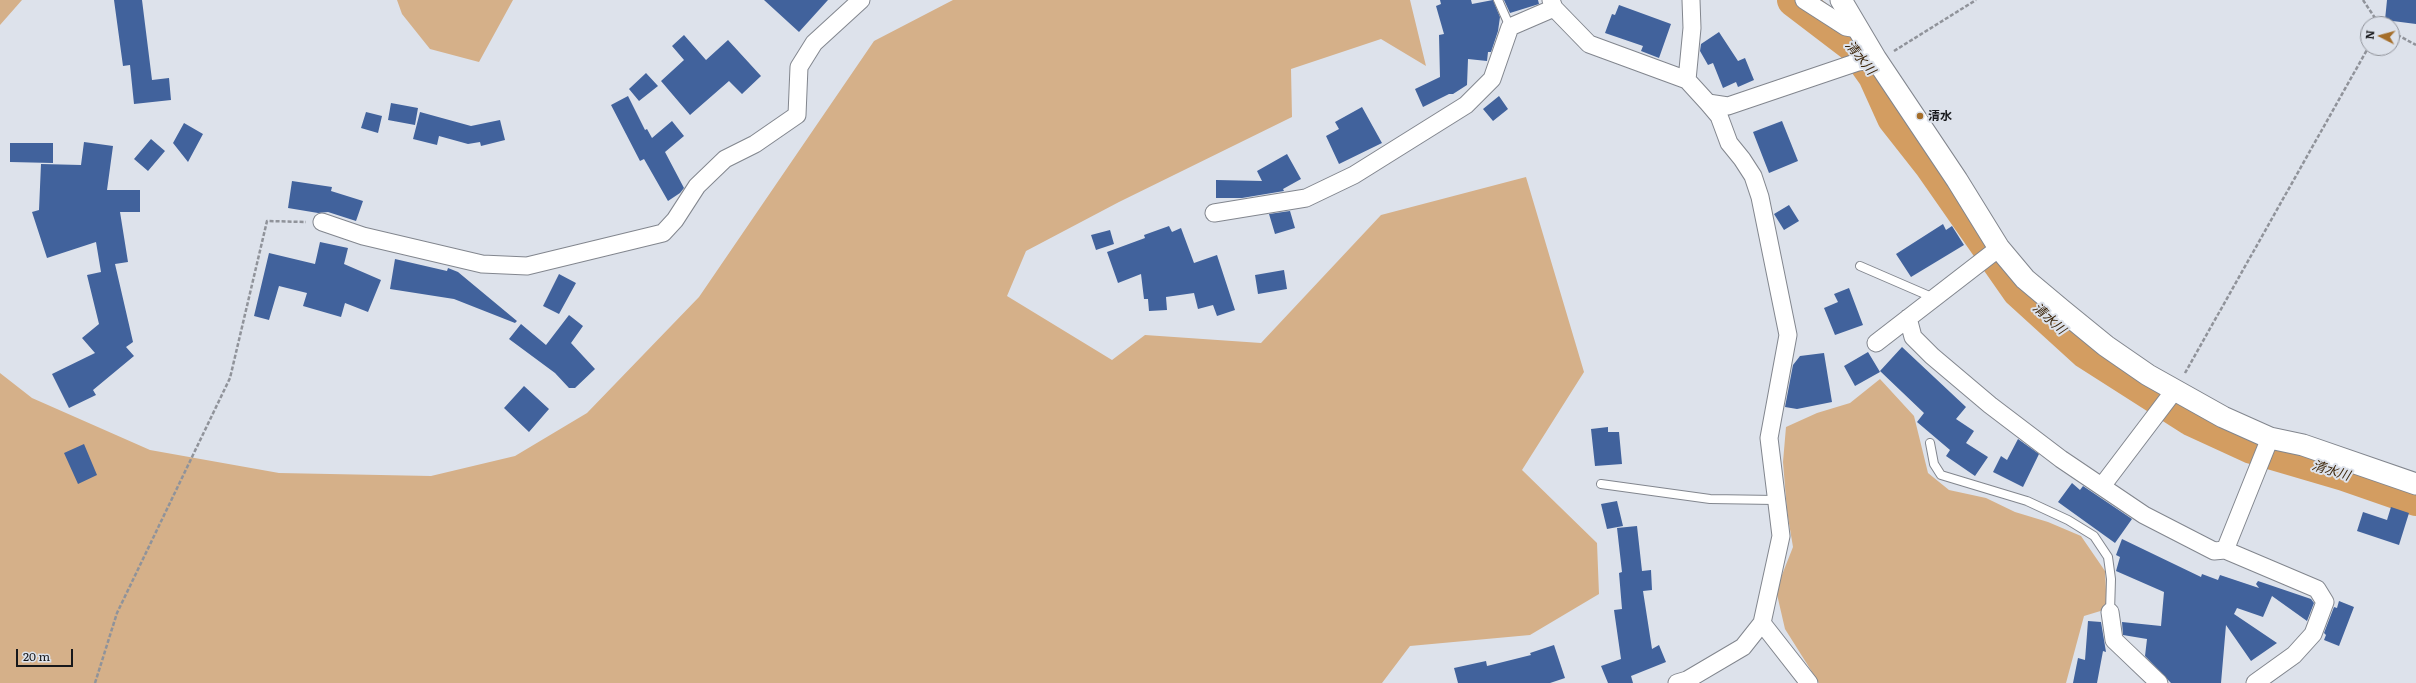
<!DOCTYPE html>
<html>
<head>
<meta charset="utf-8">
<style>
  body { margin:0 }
  #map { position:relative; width:2416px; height:683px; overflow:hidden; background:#dde2eb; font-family:Literata,serif }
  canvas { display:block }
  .north { position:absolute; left:2360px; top:16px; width:40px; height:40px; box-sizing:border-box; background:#dde2eb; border:1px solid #8e9198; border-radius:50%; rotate:276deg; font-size:11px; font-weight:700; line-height:16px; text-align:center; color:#17181b }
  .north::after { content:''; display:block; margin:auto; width:14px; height:18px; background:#a56e2a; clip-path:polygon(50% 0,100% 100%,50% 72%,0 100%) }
  .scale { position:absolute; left:16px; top:649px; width:57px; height:18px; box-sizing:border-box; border:2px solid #17181b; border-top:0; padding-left:5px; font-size:12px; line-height:14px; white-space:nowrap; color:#17181b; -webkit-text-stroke:3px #dde2eb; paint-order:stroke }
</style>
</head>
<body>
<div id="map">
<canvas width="2416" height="683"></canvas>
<div class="north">N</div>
<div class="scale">20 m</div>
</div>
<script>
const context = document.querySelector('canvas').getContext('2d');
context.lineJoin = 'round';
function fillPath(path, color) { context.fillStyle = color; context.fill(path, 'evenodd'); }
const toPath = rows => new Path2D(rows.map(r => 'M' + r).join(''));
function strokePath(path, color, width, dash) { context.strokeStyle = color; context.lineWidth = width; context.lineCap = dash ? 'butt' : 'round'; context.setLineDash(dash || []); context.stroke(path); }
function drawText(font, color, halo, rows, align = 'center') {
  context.font = font + ' Literata,"Noto Sans JP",serif'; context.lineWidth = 4; context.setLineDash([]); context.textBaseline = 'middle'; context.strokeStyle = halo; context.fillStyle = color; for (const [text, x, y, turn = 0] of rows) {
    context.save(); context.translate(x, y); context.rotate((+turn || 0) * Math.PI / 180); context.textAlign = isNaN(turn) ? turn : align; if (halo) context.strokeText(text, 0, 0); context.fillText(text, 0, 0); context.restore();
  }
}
fillPath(toPath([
  [0,0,22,0,0,25],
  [397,0,575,0,513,0,479,62,430,49,402,14],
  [953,0,1410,0,1426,66,1381,39,1291,69,1292,117,1119,202,1026,251,1007,296,1112,360,1145,335,1261,343,1381,215,1526,177,1584,372,1522,470,1597,543,1599,594,1530,635,1410,646,1382,683,0,683,0,373,32,398,150,450,279,473,431,476,515,456,587,413,699,297,874,41],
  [1880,379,1914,416,1928,473,1949,490,1986,498,2015,512,2048,522,2081,536,2105,571,2107,609,2084,616,2066,683,1819,683,1785,629,1776,590,1793,547,1787,511,1783,462,1786,427,1817,413,1850,403]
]), '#d5b089');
strokePath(toPath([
  [1794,0,1853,45,1875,76,1894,118,1931,165,2019,291,2086,352,2191,419,2252,447,2344,474,2416,499]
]), '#d39d61', 34);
fillPath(toPath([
  [114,0,142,0,152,80,169,78,171,100,134,104,130,65,123,66],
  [764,0,828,0,799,32],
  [1440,0,1471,0,1472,4,1493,0,1500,17,1498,31,1491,52,1488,52,1487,61,1468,59,1467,85,1453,94,1449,94,1423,107,1415,89,1440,77,1439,35,1444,34,1436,6,1441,4],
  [1504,0,1538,0,1539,4,1510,13],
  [2387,0,2416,0,2416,24,2385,20],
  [1619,5,1671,24,1659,58,1641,51,1643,46,1605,33,1612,14,1615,15],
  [1719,32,1738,61,1745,58,1754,80,1738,87,1736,82,1723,88,1713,63,1708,65,1700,51,1701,44],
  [684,35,706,60,728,40,761,76,742,94,729,81,690,115,661,81,684,60,672,46],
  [646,73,658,86,639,101,629,89],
  [628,96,645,130,647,129,652,138,672,121,684,136,665,152,684,188,680,193,668,201,644,159,640,161,611,105],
  [1499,96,1508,109,1493,121,1483,109],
  [391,103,418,108,415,125,388,120],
  [1362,107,1382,143,1339,164,1326,136,1339,129,1335,122],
  [366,112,382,116,378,133,361,128],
  [420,112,471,126,500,120,505,140,481,146,480,142,468,144,439,136,437,145,413,139],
  [1782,121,1798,161,1769,173,1753,132],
  [184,123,203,134,188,162,173,143],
  [151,139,165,151,148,171,134,159],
  [84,142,113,146,107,190,140,190,140,212,120,212,128,262,115,264,133,342,126,347,134,356,93,390,96,395,69,408,52,374,95,353,82,338,99,324,87,275,101,272,96,242,47,258,32,212,39,210,41,164,81,165],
  [10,143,53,143,53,163,10,162],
  [1287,154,1301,179,1283,189,1284,191,1242,198,1216,198,1216,180,1262,181,1257,171],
  [292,181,332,187,331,191,363,201,356,221,328,212,318,213,288,208],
  [1789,205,1799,221,1784,230,1774,214],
  [1290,211,1295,228,1275,234,1269,214],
  [1943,224,1946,230,1952,226,1964,245,1911,277,1896,254],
  [1169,226,1172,232,1181,228,1194,263,1217,255,1235,310,1217,316,1213,305,1198,309,1194,293,1166,297,1167,310,1149,311,1148,299,1144,299,1141,274,1118,283,1107,252,1145,238,1144,235],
  [1110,230,1114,244,1096,250,1091,235],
  [320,242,348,248,344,264,381,280,368,312,345,303,341,317,303,306,307,293,279,286,269,320,254,316,269,253,315,264],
  [395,259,447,271,448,268,458,272,517,321,515,323,454,299,390,289],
  [1284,270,1287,289,1258,294,1255,275],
  [559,274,576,283,559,314,543,306],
  [1849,288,1863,325,1835,335,1824,308,1838,302,1834,294],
  [569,315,583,326,571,343,595,369,575,388,569,388,555,373,509,339,521,324,546,345],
  [1902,347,1966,407,1956,419,1974,431,1966,443,1988,457,1975,476,1946,456,1950,450,1917,422,1924,413,1880,371],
  [1868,352,1880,372,1855,386,1844,366],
  [1824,353,1832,402,1797,409,1785,407,1793,365,1800,356],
  [524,386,549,409,529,432,504,408],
  [1608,427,1608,432,1619,432,1622,464,1595,466,1591,429],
  [2018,439,2039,454,2023,487,1993,472,2001,456,2007,460],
  [84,444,97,475,78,484,64,453],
  [2072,483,2080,490,2083,486,2132,519,2115,543,2058,502],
  [1617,501,1623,526,1607,529,1601,504],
  [2391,507,2409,513,2399,545,2357,531,2363,512,2387,520],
  [1637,526,1642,571,1651,570,1652,590,1643,591,1652,649,1659,645,1666,662,1631,676,1633,683,1608,683,1601,666,1621,659,1614,610,1622,609,1619,573,1622,572,1617,528],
  [2122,539,2201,577,2202,574,2218,580,2220,575,2259,588,2256,584,2258,581,2311,599,2314,603,2307,621,2272,596,2263,617,2237,608,2234,614,2277,643,2251,661,2226,625,2221,683,2171,683,2145,656,2147,639,2123,635,2122,622,2161,626,2164,592,2116,571,2120,557,2116,555],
  [2339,601,2354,607,2339,646,2324,640,2326,635,2324,633,2334,607,2337,608],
  [2088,621,2101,622,2106,652,2103,651,2097,683,2073,683,2078,658,2085,660],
  [1554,645,1565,678,1550,683,1458,683,1454,668,1486,661,1487,666,1531,655,1530,653]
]), '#41629c');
const service = toPath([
  [1498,0,1510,27],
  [1860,266,1934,298],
  [1930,443,1934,464,1941,475,2027,501,2068,520,2094,536,2108,557,2111,579,2110,612],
  [1601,484,1710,499,1775,500]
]);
const minor = toPath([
  [1551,0,1554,8,1589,44,1687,80,1708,103,1728,106,1858,62,1876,59],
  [1804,0,1846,27,1858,29],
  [1687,80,1692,28,1691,0],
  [1214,213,1306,198,1354,175,1466,105,1492,79,1510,27,1554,8],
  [322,222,363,236,482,264,527,266,663,233,675,220,697,186,725,159,755,144,797,115,799,67,814,43,861,0],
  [1908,318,1913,337,1932,356,1990,405,2061,459,2144,515,2214,551,2225,550,2317,589,2325,602,2313,634,2294,655,2255,683],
  [1876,343,1999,248],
  [2102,486,2174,391],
  [2225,550,2270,438],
  [2110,612,2114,640,2159,683],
  [1762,623,1809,683],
  [1677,683,1687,680,1743,647,1762,623,1781,536,1769,438,1788,335,1760,197,1753,176,1742,159,1729,143,1719,116,1708,103]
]);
const tertiary = toPath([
  [1841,0,1876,59,1957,180,1999,248,2025,279,2062,310,2106,346,2148,375,2223,417,2270,438,2303,445,2416,484]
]);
strokePath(service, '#82868e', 10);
strokePath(minor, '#82868e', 19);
strokePath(tertiary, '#82868e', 23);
strokePath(toPath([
  [2363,0,2379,24],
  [2392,32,2416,45],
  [1894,51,1976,0],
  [2185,373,2368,48],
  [95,683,117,613,230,378,267,221,306,222]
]), '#90939a', 2.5, [4, 2]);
strokePath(service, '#fff', 8);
strokePath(minor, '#fff', 17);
strokePath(tertiary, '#fff', 21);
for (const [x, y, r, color] of [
  [1920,116,4,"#a56e2a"]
]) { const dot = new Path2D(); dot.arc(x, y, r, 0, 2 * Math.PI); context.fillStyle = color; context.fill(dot); strokePath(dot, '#dde2eb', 1.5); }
drawText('bold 12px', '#17181b', '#dde2eb', [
  ["清水",1928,116]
], 'left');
drawText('italic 13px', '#3b2409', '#dde2eb', [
  ["清水川",1860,58,51],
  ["清水川",2049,319,42],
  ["清水川",2331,471,17]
]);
</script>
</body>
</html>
